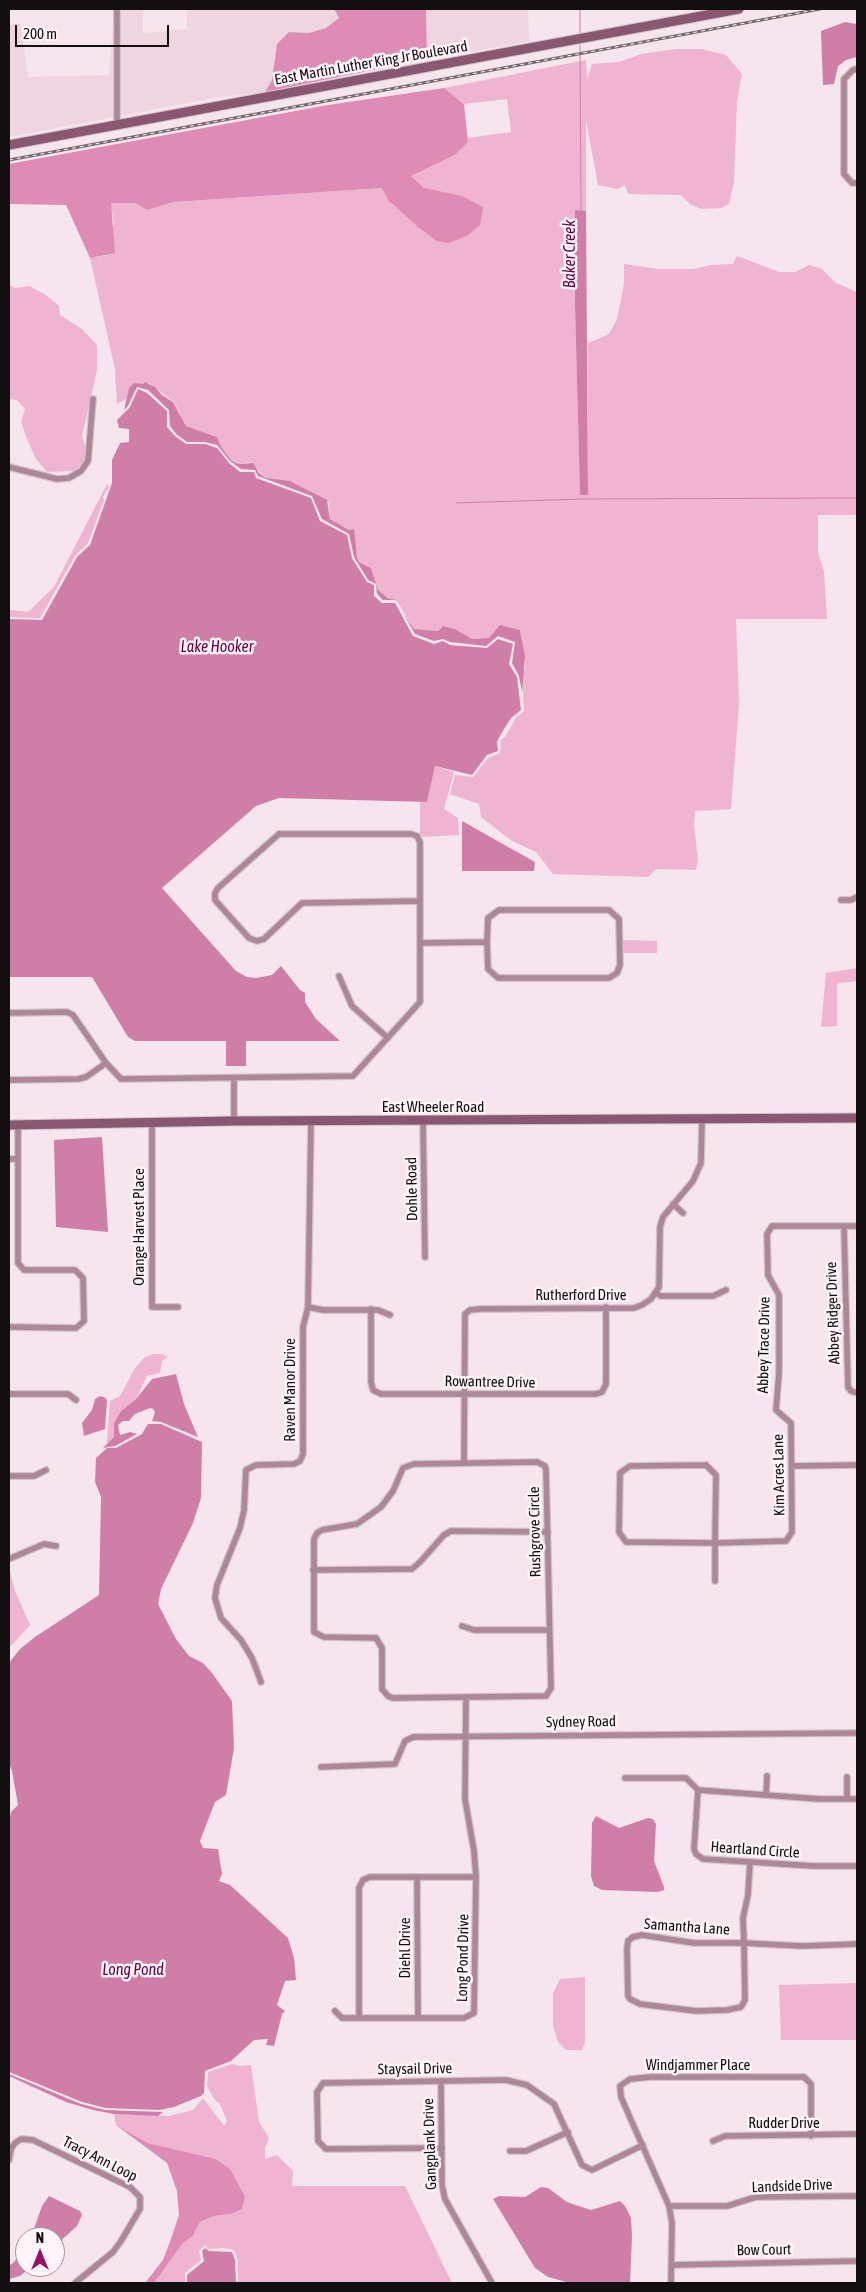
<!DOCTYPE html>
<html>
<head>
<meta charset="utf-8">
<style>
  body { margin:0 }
  #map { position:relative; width:866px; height:2292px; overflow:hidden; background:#f6e5ec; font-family:"Asap Condensed",sans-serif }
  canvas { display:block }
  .frame { position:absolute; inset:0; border:10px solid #130e10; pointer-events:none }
  .north { position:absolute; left:15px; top:2227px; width:50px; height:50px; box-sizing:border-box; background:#fef4f9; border:1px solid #a0989c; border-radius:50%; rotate:0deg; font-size:14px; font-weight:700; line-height:20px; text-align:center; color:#130e10 }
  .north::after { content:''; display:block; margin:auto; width:18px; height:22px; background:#981267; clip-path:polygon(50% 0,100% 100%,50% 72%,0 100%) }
  .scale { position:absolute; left:15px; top:25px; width:154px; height:22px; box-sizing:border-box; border:2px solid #130e10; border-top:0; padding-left:6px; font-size:15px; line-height:18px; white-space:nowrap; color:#130e10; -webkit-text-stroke:4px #fef4f9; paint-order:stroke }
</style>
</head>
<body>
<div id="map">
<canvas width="866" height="2292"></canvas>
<div class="frame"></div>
<div class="north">N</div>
<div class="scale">200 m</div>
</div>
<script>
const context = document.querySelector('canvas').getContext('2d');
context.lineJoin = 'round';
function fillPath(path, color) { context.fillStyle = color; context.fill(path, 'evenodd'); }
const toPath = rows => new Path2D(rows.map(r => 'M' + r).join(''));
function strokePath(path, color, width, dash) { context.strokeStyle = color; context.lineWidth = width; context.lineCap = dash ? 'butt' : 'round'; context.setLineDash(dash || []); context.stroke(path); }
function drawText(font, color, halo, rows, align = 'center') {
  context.font = font + ' "Asap Condensed",sans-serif'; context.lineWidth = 5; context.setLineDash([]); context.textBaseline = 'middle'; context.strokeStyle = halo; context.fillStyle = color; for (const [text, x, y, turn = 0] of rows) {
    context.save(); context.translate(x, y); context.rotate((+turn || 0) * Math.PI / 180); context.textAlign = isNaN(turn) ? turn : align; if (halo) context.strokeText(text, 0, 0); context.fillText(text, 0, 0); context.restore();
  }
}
fillPath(toPath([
  [114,9,115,117,9,137,9,26,21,23,28,77,109,75],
  [120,9,143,9,143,33,187,29,187,9,334,9,339,18,326,29,309,33,289,32,275,66,272,80,265,92,213,98,120,116],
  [426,9,528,9,529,41,427,60]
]), '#eed5e0');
fillPath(toPath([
  [676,49,702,49,726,55,742,74,737,101,734,182,729,204,721,208,702,209,691,205,681,195,628,194,625,185,618,189,598,185,586,120,586,211,575,210,575,306,580,495,588,495,588,343,609,334,617,319,624,284,624,264,658,269,693,269,711,265,733,264,737,256,779,272,795,272,809,265,822,269,836,283,857,292,857,515,818,515,818,553,824,571,827,619,736,619,739,704,731,809,695,811,694,825,698,860,696,870,656,869,648,877,553,874,536,852,512,841,481,817,479,804,450,794,455,775,473,777,488,758,500,753,501,740,505,737,516,718,524,711,522,674,525,669,525,656,520,630,500,625,489,638,472,639,455,629,443,626,438,631,414,629,397,601,388,598,378,590,371,568,359,562,355,549,354,529,349,530,330,519,329,503,297,484,266,478,250,462,238,464,232,461,221,447,217,437,186,426,174,402,149,383,129,388,127,398,117,404,115,369,90,258,107,255,114,222,110,203,135,203,147,210,174,202,382,188,389,202,394,205,424,188,411,176,455,155,468,142,467,138,511,132,507,99,464,104,444,88,586,60,587,80,592,64,619,62,641,54],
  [9,285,15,288,30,286,47,296,59,306,60,315,82,329,97,345,97,370,82,436,85,446,85,460,75,471,47,472,36,459,27,439,21,422,25,409,17,400,9,399],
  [107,484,109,487,103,497,104,500,88,543,75,556,40,618,9,617,9,610,28,612,54,587],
  [435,766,454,772,444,809,458,818,459,835,422,837,420,834,420,802,427,802],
  [622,940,657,941,657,953,621,953],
  [857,968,857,981,839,983,837,985,837,1026,821,1027,826,973],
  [153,1354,162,1354,168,1357,162,1361,160,1373,147,1376,136,1399,121,1411,114,1423,114,1437,110,1443,107,1443,110,1401,120,1396,135,1368,144,1358],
  [9,1568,15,1591,30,1625,11,1646,9,1645],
  [585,1977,585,2043,582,2050,566,2050,558,2042,553,2026,553,1993,560,1979],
  [857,1983,857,2040,781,2040,779,1985],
  [232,2064,241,2066,251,2065,259,2122,269,2138,265,2148,265,2159,277,2155,293,2171,292,2186,405,2186,452,2283,238,2283,238,2260,234,2250,222,2248,209,2249,205,2245,199,2251,201,2260,185,2273,185,2283,154,2283,183,2243,193,2236,200,2222,214,2216,231,2214,216,2159,148,2143,116,2125,114,2114,169,2116,193,2110,203,2098,224,2126,227,2121,220,2104,214,2099,207,2086,208,2072]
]), '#efb4d0');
fillPath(toPath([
  [334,9,426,9,427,59,265,92,272,80,277,44,289,32,309,33,326,28,339,18],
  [444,88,464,104,468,142,455,155,411,176,424,188,462,196,483,207,480,225,467,236,449,243,437,241,418,227,394,205,389,202,382,188,174,202,147,210,135,203,111,203,115,253,90,258,66,205,9,204,9,164,328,105],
  [116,2125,148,2143,216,2159,230,2169,245,2197,242,2209,231,2214,214,2216,200,2222,193,2236,183,2243,154,2283,145,2283,163,2260,171,2239,179,2215,177,2191,167,2163]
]), '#de8cb5');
fillPath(toPath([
  [845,22,857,24,857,57,846,60,838,66,834,84,823,85,821,31],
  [575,210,586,211,588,495,580,495,575,306],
  [145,382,155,387,162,395,173,402,186,426,217,437,221,447,232,461,238,464,253,463,259,473,266,478,290,481,327,500,330,519,349,530,354,529,357,557,359,562,371,568,378,590,388,598,396,600,383,600,377,594,376,584,368,580,354,557,349,534,322,519,312,496,258,476,255,470,241,469,230,461,217,445,205,442,187,442,176,434,170,426,169,410,148,390,137,387,128,406,124,410,129,388,134,383,143,384],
  [138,389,147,393,167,411,167,427,175,436,186,444,205,444,217,448,229,463,240,472,254,472,256,478,311,498,320,521,347,535,352,558,367,582,374,585,374,596,382,603,395,603,413,636,434,644,443,641,450,645,487,648,498,639,513,644,509,664,517,677,521,710,511,718,501,734,497,742,498,751,487,755,472,775,435,766,427,802,279,798,256,806,162,888,236,971,247,977,256,978,272,975,281,966,300,990,305,993,305,1002,316,1019,340,1041,246,1041,246,1066,226,1066,226,1041,135,1041,128,1037,92,977,9,977,9,619,42,620,77,557,90,545,112,483,112,460,120,443,129,442,129,429,119,428,117,420,130,407],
  [403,613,414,629,438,631,443,626,455,629,472,639,489,638,500,625,520,630,525,656,522,692,519,676,512,663,515,642,498,636,486,646,450,642,443,639,434,641,415,634],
  [462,821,535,862,534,871,462,871],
  [102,1137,108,1232,56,1227,54,1140],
  [176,1374,184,1404,198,1437,161,1422,152,1421,155,1412,153,1409,150,1408,135,1414,129,1421,123,1421,118,1425,120,1435,130,1432,137,1434,115,1446,103,1448,114,1437,114,1423,121,1411,136,1399,152,1379],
  [100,1396,104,1397,107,1400,105,1429,84,1436,82,1423,92,1410,95,1399],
  [148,1424,161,1424,202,1442,201,1498,193,1523,161,1589,158,1604,176,1639,189,1656,203,1663,212,1673,232,1701,234,1748,226,1795,215,1802,200,1841,203,1848,218,1849,222,1874,219,1881,230,1885,288,1938,294,1958,296,1980,285,1981,277,2005,285,2011,282,2014,274,2046,266,2045,268,2039,254,2040,231,2061,205,2071,204,2093,201,2096,174,2107,159,2110,106,2108,82,2102,9,2072,9,1821,11,1812,18,1805,12,1771,9,1763,9,1663,20,1649,35,1637,99,1595,101,1497,95,1482,96,1458,107,1448,116,1448,142,1434],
  [596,1816,619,1828,648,1818,653,1819,656,1824,654,1861,664,1887,664,1890,658,1892,602,1890,594,1886,591,1876,592,1823],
  [9,2074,81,2104,105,2110,163,2112,158,2116,114,2114,93,2110,66,2102,9,2076],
  [541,2187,548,2188,567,2202,591,2210,620,2201,625,2206,631,2218,632,2236,630,2283,570,2283,548,2277,535,2268,493,2199,499,2196,525,2197],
  [49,2196,80,2211,82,2215,77,2226,55,2246,55,2237,31,2237,42,2206],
  [25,2247,25,2267,31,2267,20,2276,9,2279,9,2266,14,2262],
  [205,2248,209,2251,232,2252,235,2260,236,2283,187,2283,187,2275,204,2261,202,2251]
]), '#cf7fa7');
strokePath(toPath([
  [580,9,580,36],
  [580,42,581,211],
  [456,503,582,499,857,498]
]), '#cf7fa7', 1);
const street = toPath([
  [117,9,117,125],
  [857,69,853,70,844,79,844,174,852,183,857,183],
  [9,467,57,479,69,478,81,471,88,461,93,399],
  [279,834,411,834,417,836,420,842,420,901,302,903,264,939,257,941,249,938,215,900,215,893,218,888,279,834],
  [841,900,851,900,857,897],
  [499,910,609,910,619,919,620,965,617,973,609,978,498,978,488,969,487,942,488,918,499,910],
  [421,943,487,942],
  [339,976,352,1006,388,1038],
  [9,1013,67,1012,73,1015,106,1063,121,1079,353,1076,420,1002,420,901],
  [234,1078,234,1121],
  [9,1080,78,1079,86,1077,106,1063],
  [423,1121,425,1257],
  [152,1123,152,1307,178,1307],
  [9,1159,18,1159],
  [673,1204,683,1213],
  [844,1226,848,1387,851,1391,857,1393],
  [656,1293,661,1296,713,1296,726,1290],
  [308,1307,323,1310,378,1310,390,1315],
  [371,1309,371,1382,373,1390,381,1394,596,1394,602,1392,606,1384,606,1307],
  [9,1327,76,1328,84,1321,83,1278,75,1270,24,1270,18,1263,18,1125],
  [9,1394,68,1394,76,1400],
  [537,1462,545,1466,546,1470,551,1688,546,1696,393,1698,388,1696,382,1689,382,1648,376,1638,324,1637,314,1632,314,1539,317,1533,322,1530,357,1524,381,1507,393,1491,403,1468,414,1464,537,1462],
  [464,1463,465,1314,470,1310,480,1309,634,1308,642,1305,651,1299,659,1287,660,1227,663,1217,693,1181,701,1163,702,1120],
  [706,1465,716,1475,715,1543,626,1542,619,1532,620,1473,630,1466,706,1465],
  [792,1466,857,1465],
  [9,1476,34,1476,46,1470],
  [9,1559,44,1544,56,1546],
  [313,1570,412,1569,420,1562,444,1535,451,1531,548,1532],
  [715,1581,715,1543,786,1541,792,1532,791,1423,776,1410,779,1373,779,1295,768,1275,767,1234,772,1226,857,1226],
  [462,1626,474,1630,549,1630],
  [261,1682,252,1658,241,1640,221,1618,215,1598,217,1585,240,1528,244,1510,246,1470,256,1465,294,1464,300,1461,303,1454,303,1327,308,1307,311,1122],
  [466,1697,465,1799,474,1851,476,1877,474,2013,464,2018,359,2018,359,1888,363,1880,370,1877,476,1877],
  [321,1767,395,1764,405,1741,413,1737,857,1733],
  [625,1778,686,1778,698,1790],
  [698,1790,694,1849,696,1854,703,1859,814,1866,857,1866],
  [698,1790,819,1799,857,1799],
  [766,1795,767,1776],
  [847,1799,847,1777],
  [750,1862,748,1895,743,1918,744,1943,745,2000,741,2007,727,2010,696,2011,640,2004,630,1999,628,1996,627,1949,628,1941,633,1937,642,1935,694,1943,744,1943,802,1946,857,1944],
  [417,1877,418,2018],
  [335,2011,342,2018,359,2018],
  [441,2081,442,2185,445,2199,492,2283],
  [713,2141,725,2136,857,2134],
  [442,2148,326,2149,318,2141,317,2092,323,2083,506,2080,527,2085,554,2104,582,2165,592,2170,643,2145],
  [510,2151,526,2151,568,2132],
  [9,2160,11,2149,15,2143,21,2139,33,2140,130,2187,140,2197,140,2209,121,2241,113,2252,75,2283],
  [669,2206,727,2206,756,2197,857,2196],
  [672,2265,857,2261],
  [671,2283,672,2223,669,2206,621,2097,620,2086,630,2079,651,2077,804,2077,811,2084,811,2136]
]);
const secondary = toPath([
  [9,145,739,9],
  [9,1125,234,1121,857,1118]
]);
strokePath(street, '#d2c3c9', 8);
strokePath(secondary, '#d2c3c9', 11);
strokePath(street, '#ab8797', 5.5);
strokePath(secondary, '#8a5770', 9);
const rail = toPath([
  [9,160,820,9]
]);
strokePath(rail, '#746a6e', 3);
strokePath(rail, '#fef4f9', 1, [4]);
drawText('15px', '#130e10', '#fef4f9', [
  ["East Martin Luther King Jr Boulevard",371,63,-10],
  ["East Wheeler Road",433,1107],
  ["Dohle Road",412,1189,-91],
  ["Orange Harvest Place",139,1227,-90],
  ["Rutherford Drive",581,1295],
  ["Abbey Ridger Drive",833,1313,-92],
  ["Abbey Trace Drive",764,1345,-89],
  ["Rowantree Drive",490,1382,1],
  ["Raven Manor Drive",290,1390,-90],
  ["Kim Acres Lane",779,1475,-91],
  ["Rushgrove Circle",535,1532,-91],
  ["Sydney Road",581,1722,-1],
  ["Heartland Circle",755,1850,4],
  ["Samantha Lane",687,1927,4],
  ["Diehl Drive",405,1948,-90],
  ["Long Pond Drive",463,1958,-89],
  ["Windjammer Place",698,2065],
  ["Staysail Drive",415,2069,-1],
  ["Rudder Drive",784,2123],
  ["Gangplank Drive",430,2144,-92],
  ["Tracy Ann Loop",100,2159,27],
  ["Landside Drive",792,2186,-2],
  ["Bow Court",764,2250,-1]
]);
drawText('italic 16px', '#640041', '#fef4f9', [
  ["Baker Creek",570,254,-90],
  ["Lake Hooker",217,647],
  ["Long Pond",133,1970]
]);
</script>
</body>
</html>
